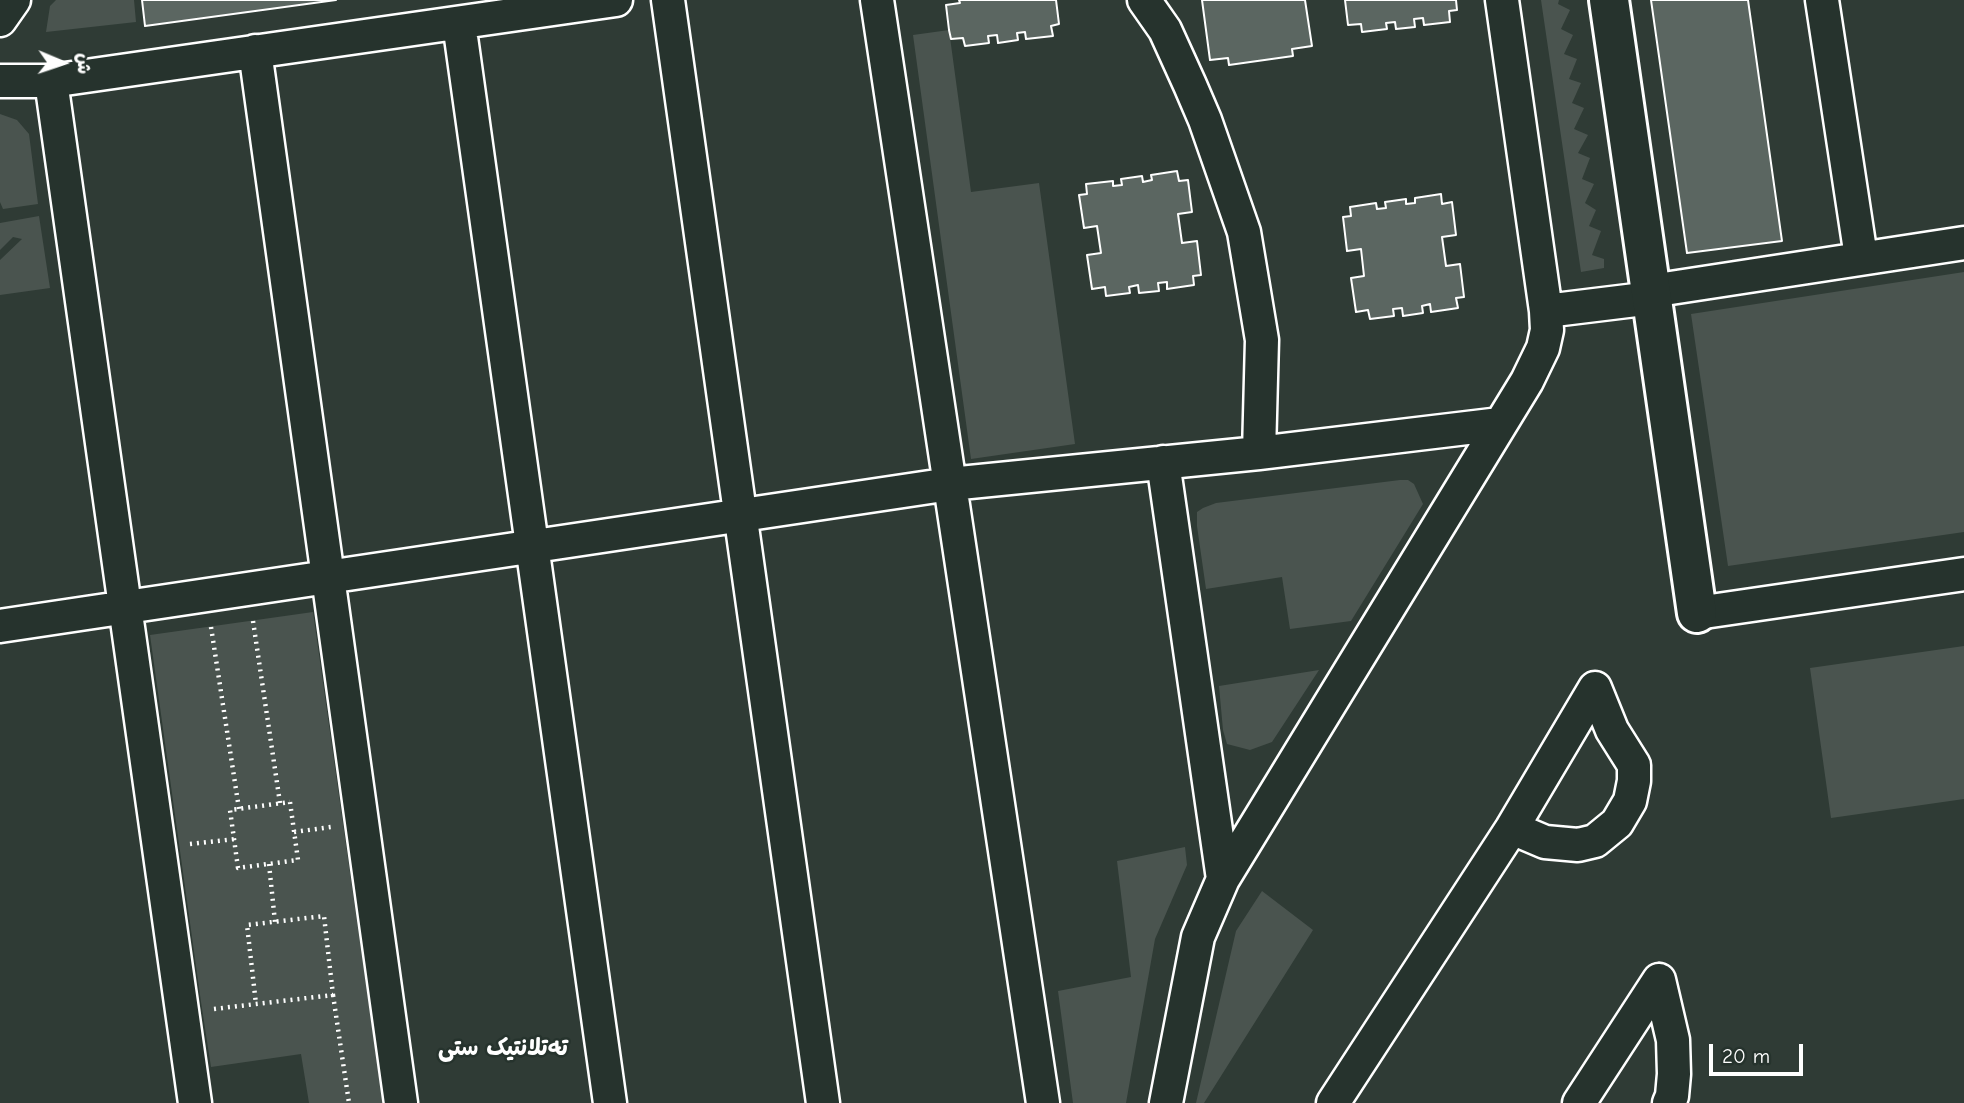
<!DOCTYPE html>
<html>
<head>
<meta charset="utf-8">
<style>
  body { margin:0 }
  #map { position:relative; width:1964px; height:1103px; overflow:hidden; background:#2f3b35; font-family:"Comic Neue","Playpen Sans Arabic",sans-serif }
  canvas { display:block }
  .north { position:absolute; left:28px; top:28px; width:70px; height:70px; -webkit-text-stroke:5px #26332d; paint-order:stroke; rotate:92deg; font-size:19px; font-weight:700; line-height:28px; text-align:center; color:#fff }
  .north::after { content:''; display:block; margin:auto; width:24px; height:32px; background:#fff; clip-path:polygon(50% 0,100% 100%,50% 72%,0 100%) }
  .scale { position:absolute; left:1709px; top:1044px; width:94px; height:32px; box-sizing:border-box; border:4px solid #fff; border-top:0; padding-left:9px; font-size:21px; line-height:24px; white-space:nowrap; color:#fff; -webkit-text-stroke:5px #26332d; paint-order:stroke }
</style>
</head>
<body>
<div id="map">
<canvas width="1964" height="1103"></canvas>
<div class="north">ش</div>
<div class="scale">20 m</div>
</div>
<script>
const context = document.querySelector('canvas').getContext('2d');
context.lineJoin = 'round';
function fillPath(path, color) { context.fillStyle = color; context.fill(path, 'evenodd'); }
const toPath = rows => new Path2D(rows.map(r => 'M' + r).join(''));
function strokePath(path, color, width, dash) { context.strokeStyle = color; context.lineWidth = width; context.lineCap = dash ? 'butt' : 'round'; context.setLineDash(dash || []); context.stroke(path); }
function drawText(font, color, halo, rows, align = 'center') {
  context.font = font + ' "Comic Neue","Playpen Sans Arabic",sans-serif'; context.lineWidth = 5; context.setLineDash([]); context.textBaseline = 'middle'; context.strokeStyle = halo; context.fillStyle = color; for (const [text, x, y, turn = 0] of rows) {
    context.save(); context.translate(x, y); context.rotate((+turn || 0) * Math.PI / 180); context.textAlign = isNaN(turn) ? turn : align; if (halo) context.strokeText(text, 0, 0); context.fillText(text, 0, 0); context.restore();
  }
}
fillPath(toPath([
  [56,0,134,0,136,22,46,32,50,6],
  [1541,0,1559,0,1558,4,1570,10,1561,29,1573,35,1564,54,1577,59,1569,79,1581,83,1572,103,1584,108,1574,129,1588,135,1578,153,1590,158,1582,179,1594,184,1585,203,1596,210,1589,226,1601,231,1592,255,1604,259,1604,268,1581,272],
  [949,30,971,192,1039,183,1075,444,971,459,913,35],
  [0,114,17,120,29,134,38,204,3,209,0,202],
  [39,216,50,288,0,295,0,260,22,239,13,237,0,250,0,223],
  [1964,272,1964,532,1728,566,1691,314],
  [1400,480,1408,480,1414,484,1423,504,1351,621,1290,629,1282,577,1206,589,1197,526,1197,512,1203,508,1216,503],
  [313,612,342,817,383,1103,309,1103,301,1054,211,1067,201,1002,150,635],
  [1964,646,1964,799,1831,818,1810,668],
  [1319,670,1272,742,1250,750,1227,744,1223,730,1219,686],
  [1185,847,1187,865,1155,939,1126,1103,1073,1103,1058,991,1131,977,1117,861],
  [1262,891,1313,930,1204,1103,1196,1103,1236,931]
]), '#4a544f');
const building = toPath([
  [142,0,336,0,145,26,142,0],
  [959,0,1056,0,1059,24,1051,26,1053,36,1026,39,1025,32,1017,33,1018,40,998,43,997,35,988,36,989,43,965,46,963,38,951,39,949,30,946,5,960,3,959,0],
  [1202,0,1305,0,1312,46,1292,49,1293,56,1229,65,1228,58,1210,60,1202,0],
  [1345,0,1456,0,1457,10,1449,11,1450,22,1424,25,1423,18,1414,19,1415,27,1396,29,1395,22,1386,23,1387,29,1362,32,1361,24,1348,25,1345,0],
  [1651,0,1748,0,1782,241,1687,253,1651,0],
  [1177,171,1179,181,1188,180,1192,212,1178,214,1182,243,1197,241,1201,275,1193,276,1194,285,1167,289,1167,282,1158,283,1159,291,1139,293,1138,285,1129,287,1130,293,1106,296,1105,287,1092,289,1087,255,1101,253,1097,226,1084,228,1079,195,1087,194,1086,184,1113,181,1113,186,1122,185,1121,179,1142,176,1143,182,1152,180,1151,175,1177,171],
  [1441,194,1442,204,1452,202,1456,235,1442,237,1446,266,1460,264,1464,297,1456,298,1458,308,1431,312,1430,304,1422,306,1423,313,1403,316,1402,308,1393,309,1394,316,1370,319,1368,310,1356,312,1351,278,1364,276,1361,249,1347,251,1343,217,1351,216,1350,207,1376,203,1377,209,1386,208,1385,202,1406,199,1406,204,1415,203,1415,198,1441,194]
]);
fillPath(building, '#5b6661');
strokePath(building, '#fff', 2);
const street = toPath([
  [668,0,823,1103],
  [877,0,1043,1103],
  [1144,0,1165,30,1190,85,1205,120,1244,232,1262,340,1259,453],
  [1822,0,1861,257],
  [0,20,14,0],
  [459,23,610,1103],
  [255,51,401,1103],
  [0,81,51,81,616,0],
  [51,81,195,1103],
  [1651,291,1964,243],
  [1546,311,1652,298],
  [1163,462,1223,879],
  [1697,613,1964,574],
  [0,626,950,484,1259,453,1500,424],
  [1659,980,1673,1040,1674,1074,1672,1096,1669,1103],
  [1166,1103,1198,937,1223,879,1527,381,1543,348,1547,330,1546,311,1502,0],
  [1333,1103,1512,828,1595,688,1612,730,1634,765,1634,781,1630,801,1617,823,1595,841,1578,845,1545,842,1512,828],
  [1579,1103,1659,980]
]);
const secondary = toPath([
  [1609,0,1697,613]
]);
strokePath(street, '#fff', 37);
strokePath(secondary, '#fff', 44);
strokePath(toPath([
  [253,621,280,803],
  [211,627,239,809],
  [290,802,298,860,238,868,230,810,290,802],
  [294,832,331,827],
  [190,844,235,839],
  [269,864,275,922],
  [333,995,349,1103],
  [214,1009,256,1004,333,995,324,916,247,925,256,1004]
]), '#fff', 4.5, [2, 5]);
strokePath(street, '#26332d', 32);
strokePath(secondary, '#26332d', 38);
drawText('bold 23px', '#fff', '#26332d', [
  ["تەتلانتیک ستی",503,1048]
]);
</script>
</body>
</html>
